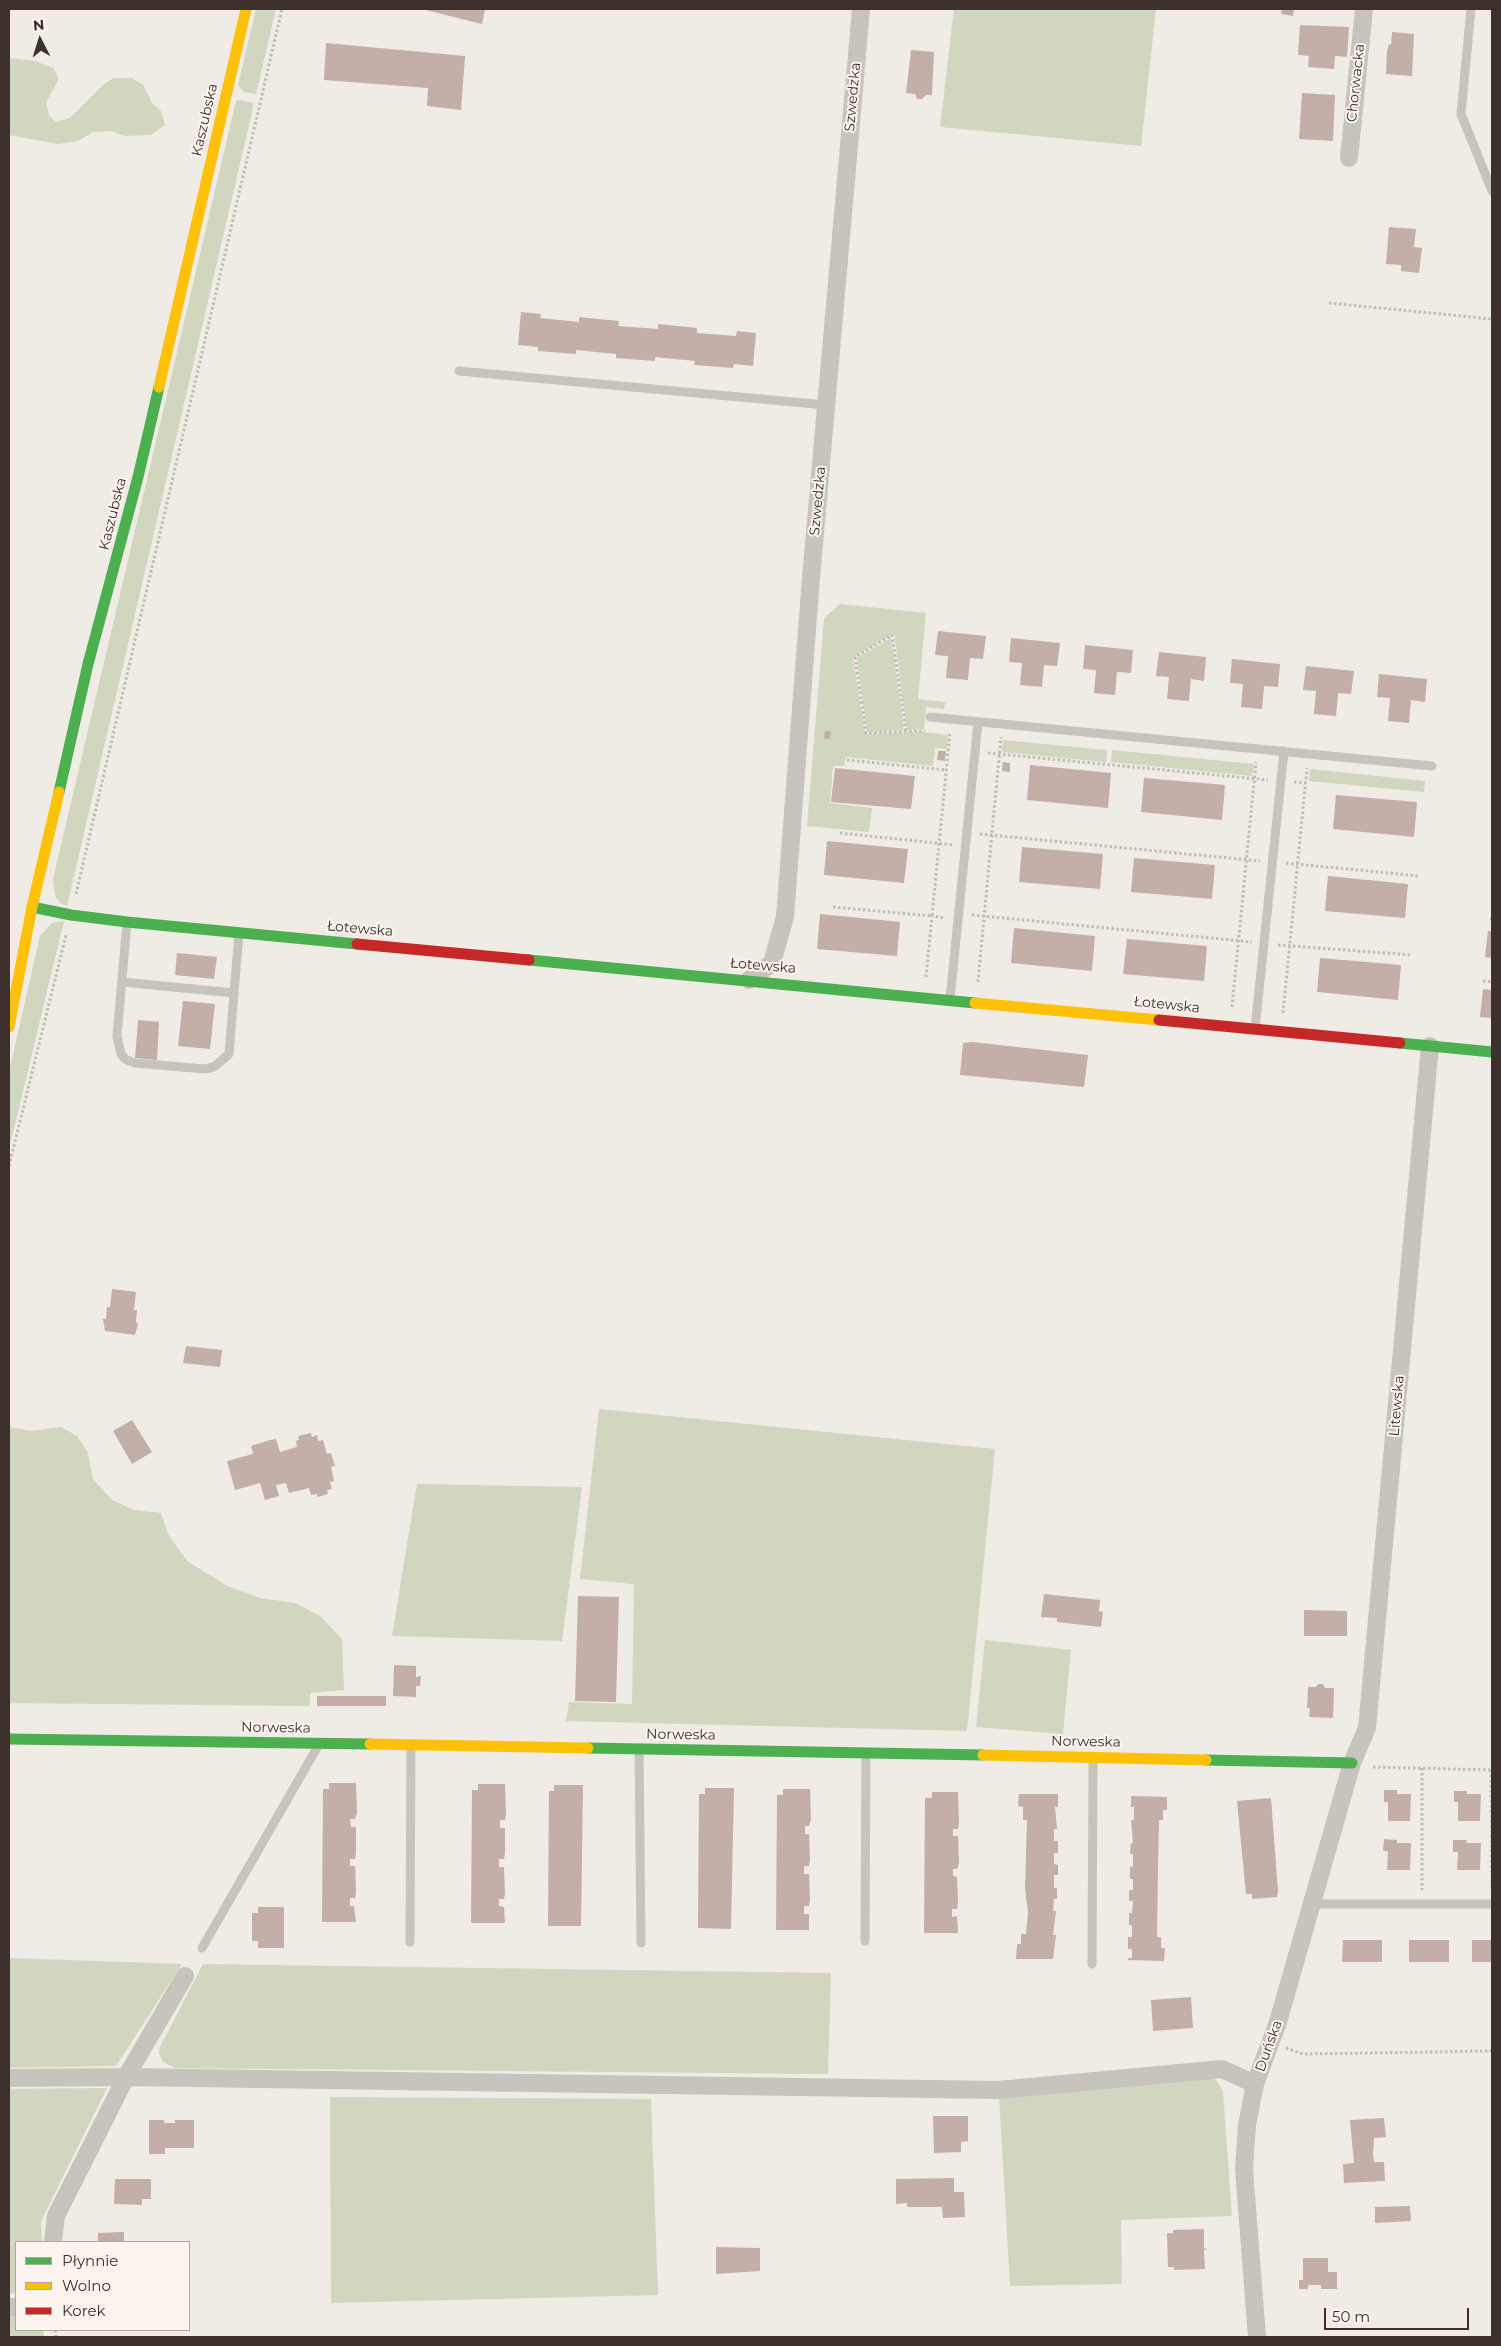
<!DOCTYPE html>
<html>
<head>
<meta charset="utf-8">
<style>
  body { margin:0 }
  #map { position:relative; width:1501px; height:2346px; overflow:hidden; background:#f0ebe5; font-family:Montserrat,sans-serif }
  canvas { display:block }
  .frame { position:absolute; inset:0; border:10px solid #3b302b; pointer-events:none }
  .legend { position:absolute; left:15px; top:2241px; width:175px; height:90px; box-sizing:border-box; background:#fbf5ee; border:1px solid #aea6a0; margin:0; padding:6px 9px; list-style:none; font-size:15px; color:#3b302b }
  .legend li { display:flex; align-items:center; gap:10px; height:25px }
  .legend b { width:25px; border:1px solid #aea6a0 }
  .north { position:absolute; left:15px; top:15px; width:50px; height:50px; -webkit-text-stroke:4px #fbf5ee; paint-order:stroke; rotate:355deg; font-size:14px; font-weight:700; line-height:20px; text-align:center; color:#3b302b }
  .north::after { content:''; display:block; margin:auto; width:18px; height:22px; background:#3b302b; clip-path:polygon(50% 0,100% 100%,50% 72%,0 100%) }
  .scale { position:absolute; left:1324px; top:2308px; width:145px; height:22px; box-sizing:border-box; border:2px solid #3b302b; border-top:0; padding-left:6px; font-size:15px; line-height:18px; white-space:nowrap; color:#3b302b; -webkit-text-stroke:4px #fbf5ee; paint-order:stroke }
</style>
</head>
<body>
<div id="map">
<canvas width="1501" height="2346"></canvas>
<div class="frame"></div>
<ul class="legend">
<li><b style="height:6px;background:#4caf50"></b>Płynnie</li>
<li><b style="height:6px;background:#ffc107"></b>Wolno</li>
<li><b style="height:6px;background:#c62828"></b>Korek</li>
</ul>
<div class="north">N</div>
<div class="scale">50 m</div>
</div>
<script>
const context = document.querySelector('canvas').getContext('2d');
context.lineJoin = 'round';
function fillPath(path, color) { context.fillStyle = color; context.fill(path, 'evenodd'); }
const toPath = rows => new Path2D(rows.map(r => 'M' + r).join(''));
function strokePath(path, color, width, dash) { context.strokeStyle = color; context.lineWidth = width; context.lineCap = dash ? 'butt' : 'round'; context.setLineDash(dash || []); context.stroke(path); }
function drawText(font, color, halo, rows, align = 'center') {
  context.font = font + ' Montserrat,sans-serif'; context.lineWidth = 4; context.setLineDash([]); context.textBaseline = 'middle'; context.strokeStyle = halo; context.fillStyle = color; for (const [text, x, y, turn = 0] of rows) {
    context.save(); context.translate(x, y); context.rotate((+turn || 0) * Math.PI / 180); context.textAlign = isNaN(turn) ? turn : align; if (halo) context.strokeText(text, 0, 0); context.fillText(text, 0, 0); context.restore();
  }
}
fillPath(toPath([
  [256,9,276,9,256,94,244,92,238,85],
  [954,9,1156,9,1141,146,940,127],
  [9,58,35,61,53,68,59,79,46,102,49,116,56,122,70,118,104,84,114,78,132,78,143,85,152,103,161,111,165,125,151,135,125,136,111,131,93,132,78,141,58,144,9,135],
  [240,100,253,103,253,108,67,906,60,903,55,896,53,879,236,101],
  [840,604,926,613,918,699,945,702,944,709,926,707,924,729,907,730,894,633,853,657,865,734,923,732,948,735,947,749,935,748,933,766,846,757,844,766,833,766,830,803,872,808,869,832,807,826,824,618],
  [891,638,904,730,867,732,857,658],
  [1003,740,1107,750,1106,762,1002,752],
  [1112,750,1254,764,1252,776,1111,762],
  [1310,769,1425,781,1424,792,1309,781],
  [64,921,9,1149,9,1072,40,936,52,923],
  [599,1409,995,1449,967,1731,566,1721,569,1702,632,1704,634,1584,580,1579],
  [9,1427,31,1431,61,1427,77,1436,88,1453,93,1479,112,1500,134,1510,161,1513,168,1534,187,1561,227,1586,260,1598,295,1603,320,1616,342,1639,344,1690,310,1693,310,1706,9,1703],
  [417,1484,582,1487,562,1641,392,1636],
  [985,1640,1071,1650,1063,1734,976,1727],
  [9,1958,182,1964,116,2066,9,2068],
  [203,1964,831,1973,828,2074,175,2068,163,2062,159,2054,160,2047],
  [1207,2077,1215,2079,1223,2091,1232,2216,1121,2220,1122,2284,1010,2286,999,2095],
  [107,2088,41,2221,42,2242,16,2242,16,2293,9,2294,9,2089],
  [330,2097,651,2099,658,2295,331,2303],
  [16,2311,16,2330,43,2330,44,2337,9,2337,9,2312]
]), '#d1d6bf');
fillPath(toPath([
  [421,9,485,9,482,24],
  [1282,9,1294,9,1293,16,1281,14],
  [1300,25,1349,27,1347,57,1335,56,1334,69,1308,67,1309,56,1298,55],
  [1392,32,1414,34,1412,76,1386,74,1387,51,1389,44,1391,45],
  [326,43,465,56,461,110,427,106,428,88,324,80],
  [911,50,934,52,932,95,926,95,922,99,917,99,915,94,906,93],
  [1302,93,1335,95,1333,141,1299,139],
  [1389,227,1416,229,1414,247,1422,248,1419,273,1401,271,1401,265,1386,264],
  [521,312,541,314,540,318,579,322,579,317,619,321,618,326,658,329,658,324,697,328,697,333,736,336,737,331,756,333,753,366,734,364,733,368,694,365,695,361,674,359,655,357,655,361,616,358,616,354,576,350,576,354,538,351,538,347,518,345],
  [938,631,986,636,983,659,970,658,968,680,946,678,948,656,935,655],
  [1011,638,1060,643,1057,666,1044,665,1042,687,1020,685,1022,663,1009,662],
  [1085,645,1133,650,1131,673,1117,672,1115,695,1094,693,1096,670,1083,669],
  [1159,652,1206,657,1204,681,1191,679,1189,701,1167,699,1169,677,1156,676],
  [1232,659,1280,664,1278,687,1264,686,1262,709,1241,707,1243,684,1230,683],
  [1306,666,1354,671,1351,694,1338,693,1336,716,1314,714,1316,691,1303,690],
  [1379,674,1427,679,1425,702,1411,700,1409,723,1388,721,1390,698,1377,697],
  [825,731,831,731,830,739,824,739],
  [938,751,946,751,945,761,937,760],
  [1003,762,1010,763,1010,772,1002,771],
  [1030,765,1111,773,1108,808,1027,800],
  [835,768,915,776,911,809,831,802],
  [1144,778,1225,785,1222,820,1141,812],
  [1336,795,1417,802,1414,837,1333,829],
  [827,841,908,849,904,883,824,875],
  [1022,847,1103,854,1100,889,1019,882],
  [1134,858,1215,865,1212,899,1131,892],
  [1328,876,1408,884,1405,918,1325,911],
  [820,914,900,922,897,956,817,949],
  [1014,928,1095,936,1092,971,1011,963],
  [1488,931,1492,931,1492,958,1485,957],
  [1127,939,1207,946,1204,981,1123,974],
  [177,953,217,957,214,979,175,975],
  [1320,958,1401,965,1398,1000,1317,992],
  [1483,989,1492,990,1492,1018,1480,1017],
  [183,1001,215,1004,210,1049,178,1046],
  [138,1020,159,1022,157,1060,135,1058],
  [973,1042,1088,1055,1084,1087,960,1075,963,1043],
  [112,1289,136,1292,134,1310,137,1310,136,1322,138,1324,135,1335,105,1331,103,1319,106,1319,107,1307,110,1307],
  [186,1346,222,1350,220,1367,183,1363],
  [132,1420,152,1452,132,1464,113,1431],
  [311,1433,312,1437,317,1435,318,1441,323,1440,327,1454,331,1453,335,1466,331,1467,334,1481,330,1482,332,1489,327,1490,328,1494,317,1497,317,1494,311,1495,309,1488,289,1493,286,1483,276,1485,279,1496,265,1500,260,1483,235,1490,227,1461,253,1454,251,1446,270,1440,276,1439,280,1452,297,1447,296,1441,299,1440,298,1436],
  [1044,1594,1100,1600,1099,1611,1103,1612,1101,1627,1057,1622,1057,1618,1041,1617],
  [578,1596,619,1597,616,1702,575,1701],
  [1304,1610,1347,1611,1347,1636,1304,1636],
  [394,1665,416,1666,416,1677,421,1676,420,1686,416,1686,416,1697,393,1696],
  [1318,1684,1323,1684,1325,1688,1334,1688,1333,1718,1309,1717,1310,1708,1307,1708,1308,1687,1316,1687],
  [317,1696,386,1696,386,1706,317,1706],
  [329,1783,356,1783,357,1813,355,1819,350,1819,351,1827,356,1827,356,1853,355,1859,350,1859,350,1866,355,1866,356,1892,355,1898,350,1898,350,1906,354,1906,356,1922,322,1922,323,1789,329,1789],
  [478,1784,505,1784,506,1814,505,1820,500,1820,500,1828,505,1828,505,1853,504,1859,499,1859,499,1867,504,1867,505,1893,504,1899,499,1899,499,1906,504,1907,505,1923,471,1923,472,1790,478,1790],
  [554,1785,583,1785,581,1926,548,1926,549,1791,554,1791],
  [705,1788,734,1788,731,1929,698,1928,699,1794,705,1794],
  [783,1789,810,1789,811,1820,809,1826,805,1826,805,1834,809,1834,810,1860,809,1866,804,1866,804,1874,809,1874,810,1900,809,1906,804,1906,804,1914,809,1914,809,1930,776,1930,777,1795,783,1795],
  [1384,1790,1397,1790,1397,1794,1411,1794,1410,1821,1388,1821,1388,1802,1384,1802],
  [1454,1791,1467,1791,1467,1794,1481,1794,1480,1821,1458,1821,1458,1802,1454,1802],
  [932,1792,958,1792,959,1823,958,1829,953,1829,953,1836,958,1836,959,1863,957,1869,953,1869,953,1876,957,1877,958,1903,957,1909,952,1909,952,1917,957,1916,958,1933,924,1933,925,1798,932,1798],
  [1019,1794,1058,1794,1058,1807,1055,1807,1057,1829,1054,1829,1054,1841,1058,1841,1058,1853,1054,1853,1054,1864,1058,1865,1058,1875,1054,1875,1054,1888,1057,1888,1057,1899,1054,1899,1053,1911,1056,1911,1053,1935,1056,1935,1053,1959,1016,1959,1017,1944,1021,1944,1021,1934,1026,1934,1028,1913,1025,1889,1027,1820,1023,1820,1023,1807,1018,1806],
  [1131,1796,1167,1797,1167,1810,1163,1810,1163,1820,1159,1820,1158,1867,1157,1937,1161,1937,1161,1948,1165,1948,1164,1961,1128,1960,1128,1958,1132,1958,1132,1949,1128,1949,1128,1937,1132,1937,1132,1925,1129,1925,1129,1913,1132,1913,1133,1901,1129,1901,1129,1890,1133,1890,1133,1879,1130,1879,1130,1866,1133,1867,1133,1854,1130,1854,1131,1843,1133,1843,1131,1820,1134,1820,1134,1807,1131,1807],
  [1271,1798,1278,1892,1277,1897,1252,1899,1252,1894,1246,1894,1237,1801],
  [1384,1839,1397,1840,1397,1843,1411,1843,1410,1870,1387,1870,1388,1851,1383,1851],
  [1453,1840,1467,1840,1466,1843,1481,1843,1480,1870,1457,1870,1458,1852,1453,1852],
  [258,1907,284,1907,284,1948,258,1948,258,1941,252,1941,252,1913,258,1913],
  [1343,1940,1382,1940,1382,1962,1342,1962],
  [1409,1940,1449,1940,1449,1962,1409,1962],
  [1472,1940,1492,1940,1492,1962,1472,1962],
  [1191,1997,1193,2028,1153,2031,1151,2000],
  [933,2116,968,2116,968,2141,961,2142,961,2152,934,2153],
  [1384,2118,1386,2137,1374,2138,1373,2155,1374,2162,1384,2162,1385,2181,1344,2183,1343,2164,1354,2163,1350,2120],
  [149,2120,164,2120,164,2123,175,2123,175,2120,194,2120,194,2148,165,2148,165,2154,149,2154],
  [954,2178,954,2192,964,2192,965,2217,943,2218,942,2207,907,2207,907,2203,896,2204,896,2179],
  [115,2179,151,2179,151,2199,142,2199,142,2205,114,2204],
  [1410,2206,1411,2221,1375,2223,1375,2207],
  [1204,2229,1204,2248,1207,2250,1204,2250,1205,2269,1174,2270,1174,2267,1168,2267,1167,2233,1173,2233,1173,2230],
  [124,2232,124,2242,98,2242,98,2233],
  [716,2247,760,2248,760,2271,716,2274],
  [1303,2258,1328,2258,1328,2272,1337,2272,1337,2289,1321,2289,1321,2285,1308,2285,1308,2289,1299,2289,1299,2280,1303,2280]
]), '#c3afa7');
strokePath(toPath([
  [1329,303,1492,319],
  [906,731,892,635,855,657,866,733,925,731],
  [988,753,1268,780],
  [847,760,946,770],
  [1294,782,1306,783],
  [840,833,954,845],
  [980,834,1260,861],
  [1286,863,1419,876],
  [76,894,282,9],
  [833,907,932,916,950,732],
  [972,915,1252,942],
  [1490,919,1492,919],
  [1278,945,1412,955],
  [926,977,932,916,945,918],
  [1483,981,1492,982],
  [978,982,1001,737],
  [1232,1007,1256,762],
  [1283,1013,1307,768],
  [9,1166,66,935],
  [1373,1767,1491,1770],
  [1422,1768,1422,1890],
  [1491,1770,1492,1892],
  [1286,2048,1303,2054,1492,2051],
  [55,2330,56,2337]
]), '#c2bbb6', 3, [2.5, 2.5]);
strokePath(toPath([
  [1471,9,1461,114,1492,191],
  [459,371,826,405],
  [930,717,1432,766],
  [122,982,234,993,229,1054,214,1067,205,1069,135,1063,125,1059,121,1054,117,1036,127,922],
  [234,993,239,933],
  [950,999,978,722],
  [1255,1029,1284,751],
  [639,1749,641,1943],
  [1311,1904,1492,1904],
  [865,1941,866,1753],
  [410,1942,411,1746],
  [202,1948,318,1746],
  [1092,1964,1093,1758]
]), '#c9c3be', 9);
strokePath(toPath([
  [1349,158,1364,9],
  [749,980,772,963,785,917,811,578,861,9],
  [9,2078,126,2077,998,2090,1222,2069,1255,2084],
  [53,2242,56,2216,126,2077,185,1976],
  [9,2307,16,2307],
  [1257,2337,1244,2169,1247,2125,1255,2084,1278,2022,1352,1763,1367,1728,1430,1046]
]), '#c9c3be', 18);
strokePath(toPath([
  [59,792,88,664,138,477,159,387],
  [32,907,71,915,127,922,357,944],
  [529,960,975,1003],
  [1400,1043,1492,1052],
  [9,1739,370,1744],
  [588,1748,983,1755],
  [1206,1760,1352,1763]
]), '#4caf50', 11);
strokePath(toPath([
  [159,387,246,9],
  [975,1003,1159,1020],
  [9,1027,32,907,59,792],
  [370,1744,588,1748],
  [983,1755,1206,1760]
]), '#ffc107', 11);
strokePath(toPath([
  [357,944,529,960],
  [1159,1020,1400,1043]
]), '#c62828', 11);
drawText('14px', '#3b302b', '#fbf5ee', [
  ["Chorwacka",1356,83,-84],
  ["Szwedzka",853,97,-85],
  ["Kaszubska",205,120,-77],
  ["Szwedzka",818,501,-85],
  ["Kaszubska",113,514,-76],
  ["Łotewska",360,929,5],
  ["Łotewska",763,966,5],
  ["Łotewska",1167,1005,6],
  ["Litewska",1397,1406,-85],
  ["Norweska",276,1728,1],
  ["Norweska",681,1735,1],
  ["Norweska",1086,1742,1],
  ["Duńska",1269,2046,-70]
]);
</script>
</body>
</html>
